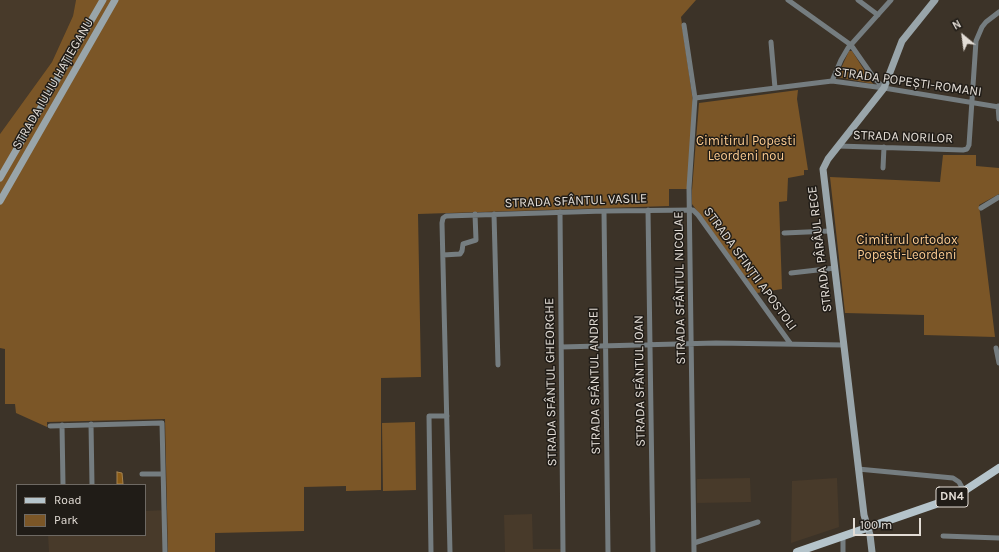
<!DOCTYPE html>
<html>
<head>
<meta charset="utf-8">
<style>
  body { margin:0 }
  #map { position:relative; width:999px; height:552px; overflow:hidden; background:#3c3328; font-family:Karla,sans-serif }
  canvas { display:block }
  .legend { position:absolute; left:16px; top:484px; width:130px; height:52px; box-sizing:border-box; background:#201c17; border:1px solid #6e6963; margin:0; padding:5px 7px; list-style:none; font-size:12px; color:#e3ddd6 }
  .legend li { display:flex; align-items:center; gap:8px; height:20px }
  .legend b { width:20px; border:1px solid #6e6963 }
  .north { position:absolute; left:943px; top:16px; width:40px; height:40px; -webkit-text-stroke:3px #201c17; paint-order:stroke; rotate:331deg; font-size:11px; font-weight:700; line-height:16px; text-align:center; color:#e3ddd6 }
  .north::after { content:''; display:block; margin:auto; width:14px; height:18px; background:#e3ddd6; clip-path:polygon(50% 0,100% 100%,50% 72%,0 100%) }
  .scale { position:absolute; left:853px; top:518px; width:68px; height:18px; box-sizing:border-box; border:2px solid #e3ddd6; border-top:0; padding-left:5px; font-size:12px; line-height:14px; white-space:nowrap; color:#e3ddd6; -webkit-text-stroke:3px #201c17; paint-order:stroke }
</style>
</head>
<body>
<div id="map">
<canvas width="999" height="552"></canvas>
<ul class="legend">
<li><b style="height:5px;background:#b5c4cb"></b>Road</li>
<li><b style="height:11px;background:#7b5627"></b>Park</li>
</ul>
<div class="north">N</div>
<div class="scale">100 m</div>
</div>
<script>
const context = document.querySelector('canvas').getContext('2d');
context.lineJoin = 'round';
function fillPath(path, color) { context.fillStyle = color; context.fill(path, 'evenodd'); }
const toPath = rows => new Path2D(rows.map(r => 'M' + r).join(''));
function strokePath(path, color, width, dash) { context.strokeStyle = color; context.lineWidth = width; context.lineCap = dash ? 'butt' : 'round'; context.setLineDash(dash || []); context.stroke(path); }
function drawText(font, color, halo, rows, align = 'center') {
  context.font = font + ' Karla,sans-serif'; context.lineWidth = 3; context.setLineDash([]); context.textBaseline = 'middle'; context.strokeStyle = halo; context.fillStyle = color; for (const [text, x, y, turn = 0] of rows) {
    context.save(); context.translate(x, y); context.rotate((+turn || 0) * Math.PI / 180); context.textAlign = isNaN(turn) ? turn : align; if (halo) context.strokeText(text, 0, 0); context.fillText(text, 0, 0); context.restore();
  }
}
fillPath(toPath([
  [0,0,76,0,73,16,52,62,0,134],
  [750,478,751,502,697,503,697,479],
  [837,478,839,527,791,543,792,481],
  [167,510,168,552,49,552,48,535,145,535,145,511],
  [532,514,533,549,562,549,562,552,505,552,504,515]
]), '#483a2a');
fillPath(toPath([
  [76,0,696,0,681,17,693,102,688,189,669,189,669,206,418,214,421,377,381,378,381,490,346,491,346,486,304,487,304,531,215,533,215,552,168,552,165,419,47,422,47,427,16,413,15,404,5,404,5,349,0,348,0,134,52,62,73,16],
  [849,51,852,51,873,84,837,77],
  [798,90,797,99,808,170,804,170,804,175,788,178,787,201,779,202,782,289,757,293,692,204,692,190,699,103],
  [943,155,976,155,976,166,999,168,999,194,979,205,995,337,924,335,924,315,845,313,830,177,940,182],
  [415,422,416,490,383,491,382,423]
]), '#7b5627');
const water = toPath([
  [117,472,122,473,123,484,117,484,117,472]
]);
fillPath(water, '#8b5c17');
strokePath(water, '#a58350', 1);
strokePath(toPath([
  [788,0,851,45,874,78,883,87],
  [858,0,878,15],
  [684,25,695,98,689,188,694,552],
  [771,42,775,88],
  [832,81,841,60,848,48,891,0],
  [695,98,832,81,884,88,999,107],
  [998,106,999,119],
  [838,146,963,150,967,149,969,145,976,41,982,27,986,22,999,12],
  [883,168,884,147],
  [981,208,999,197],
  [648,210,653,552],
  [604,211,608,552],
  [560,212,563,552],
  [494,214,498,365],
  [784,233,830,231],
  [443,255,460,254,462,251,463,244,476,240,475,214],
  [791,273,835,268],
  [561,347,716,343,844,345],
  [996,348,999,363],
  [91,424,92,485],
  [62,425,63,485],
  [50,426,162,423,165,552],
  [858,469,953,478,959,482,964,491],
  [142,474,163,474],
  [843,536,843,552],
  [943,536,999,538],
  [694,543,758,522],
  [431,552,429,416,447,416],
  [450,552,442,223,443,218,446,216,604,211,693,210,698,215,790,343]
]), '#757d80', 5);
strokePath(toPath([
  [0,178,103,0],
  [0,201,115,0],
  [872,552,870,535,864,515,823,169,828,159,884,88,902,41,935,0]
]), '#99a5aa', 7);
strokePath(toPath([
  [797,552,939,503,964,491,999,468]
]), '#b5c4cb', 8);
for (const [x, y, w] of [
  [952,497,32]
]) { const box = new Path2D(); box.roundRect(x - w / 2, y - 10, w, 20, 3); context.fillStyle = '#201c17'; context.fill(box); strokePath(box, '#e3ddd6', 1); }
drawText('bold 12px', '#e3ddd6', null, [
  ["DN4",952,497]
]);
drawText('13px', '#e3ddd6', '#201c17', [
  ["STRADA POPEȘTI-ROMANI",908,82,8],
  ["STRADA IULIU HAȚIEGANU",53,84,-60],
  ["STRADA NORILOR",903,137,2],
  ["STRADA SFÂNTUL VASILE",576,201,-2],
  ["STRADA PÂRÂUL RECE",820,249,-97],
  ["STRADA SFINȚII APOSTOLI",750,269,54],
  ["STRADA SFÂNTUL NICOLAE",680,288,-91],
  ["STRADA SFÂNTUL ANDREI",595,381,-91],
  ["STRADA SFÂNTUL IOAN",640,381,-91],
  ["STRADA SFÂNTUL GHEORGHE",551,382,-91]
]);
drawText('13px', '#fdcc91', '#201c17', [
  ["Cimitirul Popesti",746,141],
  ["Leordeni nou",746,156],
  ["Cimitirul ortodox",907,240],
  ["Popești-Leordeni",907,255]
]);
</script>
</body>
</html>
